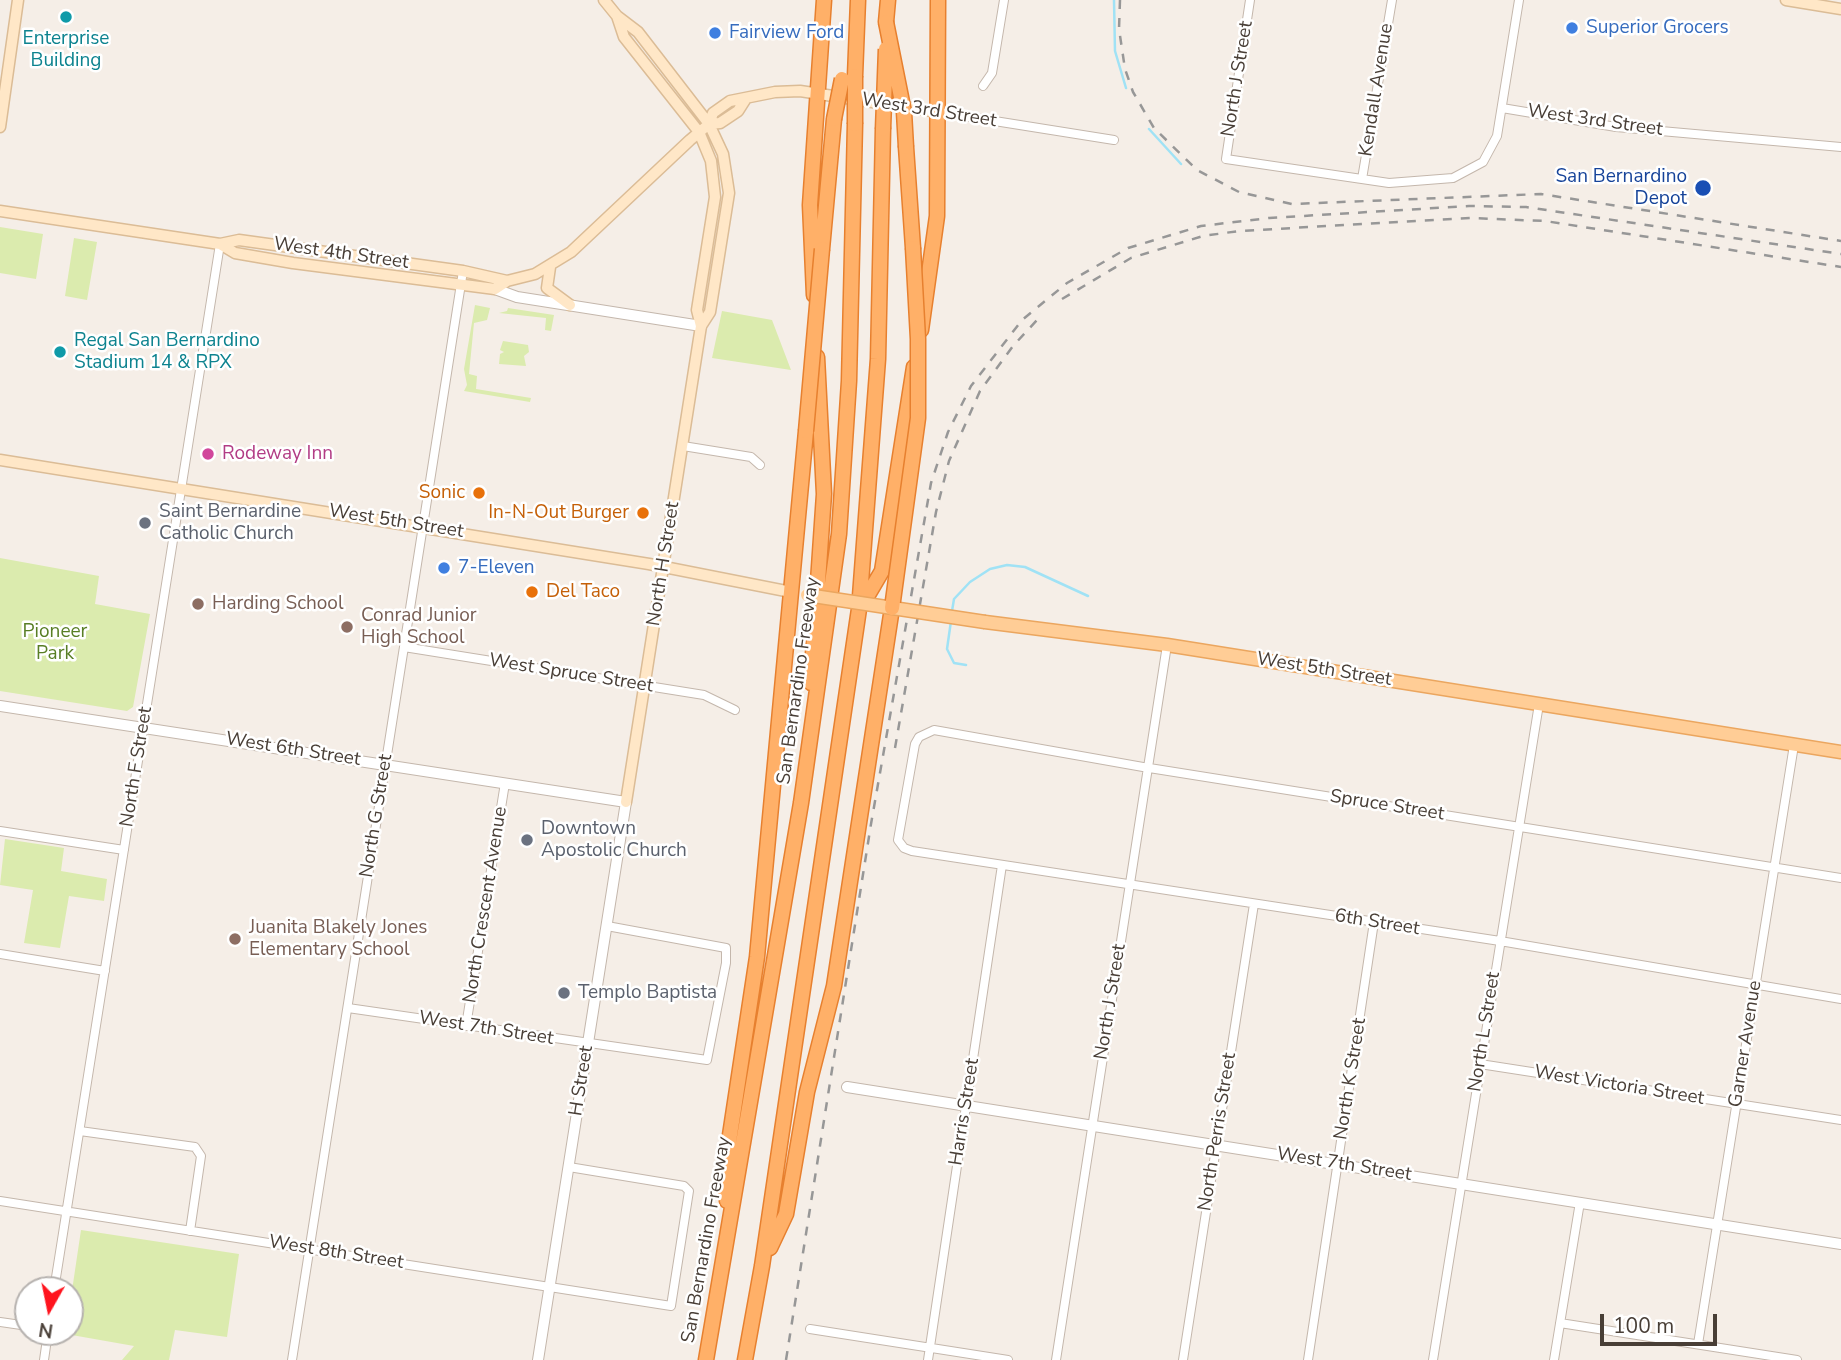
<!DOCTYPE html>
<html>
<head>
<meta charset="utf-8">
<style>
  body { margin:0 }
  #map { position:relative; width:1841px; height:1360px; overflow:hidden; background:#f5eee7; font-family:"Nunito Sans",sans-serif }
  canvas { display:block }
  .north { position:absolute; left:14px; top:1276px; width:70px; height:70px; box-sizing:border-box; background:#fff; border:2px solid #b6b2af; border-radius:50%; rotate:189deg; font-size:19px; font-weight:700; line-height:28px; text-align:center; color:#483e36 }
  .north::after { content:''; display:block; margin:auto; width:24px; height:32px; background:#ff141e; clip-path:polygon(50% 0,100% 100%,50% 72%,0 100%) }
  .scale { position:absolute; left:1600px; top:1314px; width:117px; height:32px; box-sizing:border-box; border:4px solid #483e36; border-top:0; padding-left:9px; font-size:21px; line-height:24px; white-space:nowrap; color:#483e36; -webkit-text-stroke:5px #fff; paint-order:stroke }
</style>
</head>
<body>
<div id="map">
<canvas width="1841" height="1360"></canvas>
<div class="north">N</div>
<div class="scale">100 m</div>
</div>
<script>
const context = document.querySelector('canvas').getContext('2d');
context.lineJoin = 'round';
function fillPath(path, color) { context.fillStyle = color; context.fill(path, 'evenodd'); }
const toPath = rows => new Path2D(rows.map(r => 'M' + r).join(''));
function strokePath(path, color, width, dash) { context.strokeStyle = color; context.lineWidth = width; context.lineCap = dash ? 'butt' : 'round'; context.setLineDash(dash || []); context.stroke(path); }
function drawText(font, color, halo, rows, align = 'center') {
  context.font = font + ' "Nunito Sans",sans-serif'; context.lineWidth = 5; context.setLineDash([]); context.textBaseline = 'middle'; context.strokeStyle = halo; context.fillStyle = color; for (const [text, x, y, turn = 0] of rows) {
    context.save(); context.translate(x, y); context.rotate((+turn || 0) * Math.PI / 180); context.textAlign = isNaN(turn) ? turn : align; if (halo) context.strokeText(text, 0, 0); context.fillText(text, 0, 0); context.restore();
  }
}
fillPath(toPath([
  [0,227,43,234,36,279,0,273],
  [74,238,97,242,87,300,65,296],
  [475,305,490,308,487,320,474,323,469,374,477,376,476,389,531,398,530,402,464,391,467,385,464,369],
  [508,308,554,315,551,331,545,330,546,318,499,313,507,311],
  [722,311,772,320,791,370,712,358],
  [503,341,528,345,529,352,524,356,526,366,499,364,500,354,504,352,500,350],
  [0,558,99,576,95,604,150,614,133,707,127,711,0,691],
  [5,839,64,848,61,871,107,879,104,901,69,896,60,948,24,943,33,890,0,885],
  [81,1230,239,1254,227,1337,175,1330,169,1360,122,1360,134,1346,66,1334,70,1332,70,1304]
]), '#dbebae');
strokePath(toPath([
  [1114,0,1115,51,1126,88],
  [1149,129,1181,164],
  [952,611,954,599,970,582,990,569,1007,565,1025,567,1088,596],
  [951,621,947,649,954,663,966,665]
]), '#a0e2f5', 2.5);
const minor = toPath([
  [1250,0,1226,159,1389,183,1453,178,1483,162,1497,136,1519,0],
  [983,86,992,73,1004,0],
  [1502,108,1616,127,1841,147],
  [938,112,1114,140],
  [1362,179,1392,0],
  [683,446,751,457,760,465],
  [404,647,704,695,735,710],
  [0,831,124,850],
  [1841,878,1143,767,934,730,919,737,915,744,898,840,904,848,912,851,1500,941,1841,999],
  [0,954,105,971],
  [348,1008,707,1060,726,963,726,948,607,926],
  [466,1026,505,783],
  [1480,1064,1841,1120],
  [80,1131,195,1147,201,1156,190,1231],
  [0,1201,671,1306,689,1191,684,1186,569,1167],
  [54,1290,220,244],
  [0,1322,28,1326],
  [1560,1323,1797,1360],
  [810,1329,1008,1360],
  [1698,1344,1794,745],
  [44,1360,48,1332],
  [292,1360,463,271],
  [928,1360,1002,865],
  [1056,1360,1167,645],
  [1183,1360,1254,904],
  [1308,1360,1374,922],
  [1433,1360,1539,704],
  [1554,1360,1580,1202]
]);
const tertiary = toPath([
  [495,289,517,297,701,326],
  [0,706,626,802,538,1360],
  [847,1087,1841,1244]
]);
const secondary = toPath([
  [604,0,617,16,638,32,709,124,723,154,729,193,710,312,701,326],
  [1786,0,1841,9],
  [617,16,624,37,699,132,711,161,715,197,697,310,701,326,626,802],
  [709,124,713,113,730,101,775,92,800,91,938,112],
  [0,127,18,0],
  [0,211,220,244,239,240,463,271,507,281],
  [220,244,235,253,293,263,495,289,507,281,535,274,571,252,690,140,709,124,720,123,738,111,745,100],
  [550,267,547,288,570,305],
  [0,460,649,564,791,592]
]);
const primary = toPath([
  [985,622,1167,645,1841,752]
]);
const motorway = toPath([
  [886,22,888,0],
  [855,76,858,0],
  [906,147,913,248],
  [822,249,834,119],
  [814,295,810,205,824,0],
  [921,330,937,216,938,0],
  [862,605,882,571,914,367],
  [811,683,824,494,817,357],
  [727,1201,725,1168,757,957,806,431],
  [770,1248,786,1214,807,1092,834,986,892,608],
  [706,1360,801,803,839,534,849,381,855,124],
  [745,1360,762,1266,859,609,878,359,883,129]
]);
strokePath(minor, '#c4b7ac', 10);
strokePath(tertiary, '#c4b7ac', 12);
strokePath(secondary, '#dbbc96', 13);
strokePath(primary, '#eba65f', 15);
strokePath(motorway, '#e7802f', 17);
strokePath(minor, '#fff', 8);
strokePath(tertiary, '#fff', 10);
strokePath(secondary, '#ffe7c7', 10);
strokePath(primary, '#ffcd96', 12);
strokePath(motorway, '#ffb068', 14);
strokePath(toPath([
  [1120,0,1119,29,1125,69,1133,92,1154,128,1197,170,1239,192,1292,204,1541,194,1841,241],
  [1062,299,1131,258,1203,236,1239,231,1470,218,1545,221,1841,267],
  [895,748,936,512,949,461,980,391,1013,346,1038,319],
  [786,1360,871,824,931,483,948,432,971,386,1022,320,1067,283,1128,248,1201,226,1269,218,1469,206,1526,207,1841,254]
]), '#979797', 2.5, [9, 9]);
const primaryBridge = toPath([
  [807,595,985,622]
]);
const motorwayBridge = toPath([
  [886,22,904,112,906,147],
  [834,119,842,79],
  [855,124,855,76],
  [883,129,886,49],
  [806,431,822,249],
  [892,608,918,418,918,339,913,248]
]);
strokePath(primaryBridge, '#eba65f', 15, []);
strokePath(motorwayBridge, '#e7802f', 17, []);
strokePath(primaryBridge, '#ffcd96', 12);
strokePath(motorwayBridge, '#ffb068', 14);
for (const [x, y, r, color] of [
  [66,17,7,"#0f9aa8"],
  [1572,28,7,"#3f7fe0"],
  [715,33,7,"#3f7fe0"],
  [1703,188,9,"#1a4fb4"],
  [60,352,7,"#0f9aa8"],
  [208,454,7,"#d1479c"],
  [479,493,7,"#e8710a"],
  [643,513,7,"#e8710a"],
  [145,523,7,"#6b7280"],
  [444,568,7,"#3f7fe0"],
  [532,592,7,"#e8710a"],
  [198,604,7,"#8d6e63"],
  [347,627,7,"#8d6e63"],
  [527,840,7,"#6b7280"],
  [235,939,7,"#8d6e63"],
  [564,993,7,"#6b7280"]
]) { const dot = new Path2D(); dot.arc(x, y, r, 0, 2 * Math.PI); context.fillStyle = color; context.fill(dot); strokePath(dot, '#fff', 2.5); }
drawText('19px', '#366cbe', '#fff', [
  ["Superior Grocers",1586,28],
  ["Fairview Ford",729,33],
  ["7-Eleven",458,568]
], 'left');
drawText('19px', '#0d838f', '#fff', [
  ["Enterprise",66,39],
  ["Building",66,61],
  ["Regal San Bernardino",74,341,"left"],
  ["Stadium 14 & RPX",74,363,"left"]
]);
drawText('19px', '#483e36', '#fff', [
  ["North J Street",1238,79,-81],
  ["Kendall Avenue",1377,90,-81],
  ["West 3rd Street",929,111,9],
  ["West 3rd Street",1595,121,8],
  ["West 4th Street",341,254,8],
  ["West 5th Street",396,522,9],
  ["North H Street",664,564,-81],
  ["West 5th Street",1324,670,9],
  ["West Spruce Street",571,674,9],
  ["San Bernardino Freeway",799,681,-82],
  ["West 6th Street",293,750,9],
  ["North F Street",137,767,-81],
  ["Spruce Street",1387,806,9],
  ["North G Street",377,816,-81],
  ["North Crescent Avenue",486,905,-81],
  ["6th Street",1377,923,9],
  ["North J Street",1111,1002,-81],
  ["West 7th Street",486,1029,9],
  ["North L Street",1485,1032,-81],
  ["Garner Avenue",1746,1044,-81],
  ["North K Street",1351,1079,-81],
  ["H Street",582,1081,-81],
  ["West Victoria Street",1619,1086,9],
  ["Harris Street",965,1112,-81],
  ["North Perris Street",1218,1132,-81],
  ["West 7th Street",1344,1165,9],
  ["San Bernardino Freeway",707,1240,-80],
  ["West 8th Street",336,1253,9]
]);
drawText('19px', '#164399', '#fff', [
  ["San Bernardino",1687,177],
  ["Depot",1687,199]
], 'right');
drawText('19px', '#b23c85', '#fff', [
  ["Rodeway Inn",222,454]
], 'left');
drawText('19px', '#c56008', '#fff', [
  ["Sonic",465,493],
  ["In-N-Out Burger",629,513],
  ["Del Taco",546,592,"left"]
], 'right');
drawText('19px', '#5b616d', '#fff', [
  ["Saint Bernardine",159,512],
  ["Catholic Church",159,534],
  ["Downtown",541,829],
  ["Apostolic Church",541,851],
  ["Templo Baptista",578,993]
], 'left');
drawText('19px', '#785e54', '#fff', [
  ["Harding School",212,604],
  ["Conrad Junior",361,616],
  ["High School",361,638],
  ["Juanita Blakely Jones",249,928],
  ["Elementary School",249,950]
], 'left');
drawText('19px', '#587e25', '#fff', [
  ["Pioneer",55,632],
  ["Park",55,654]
]);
</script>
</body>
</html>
